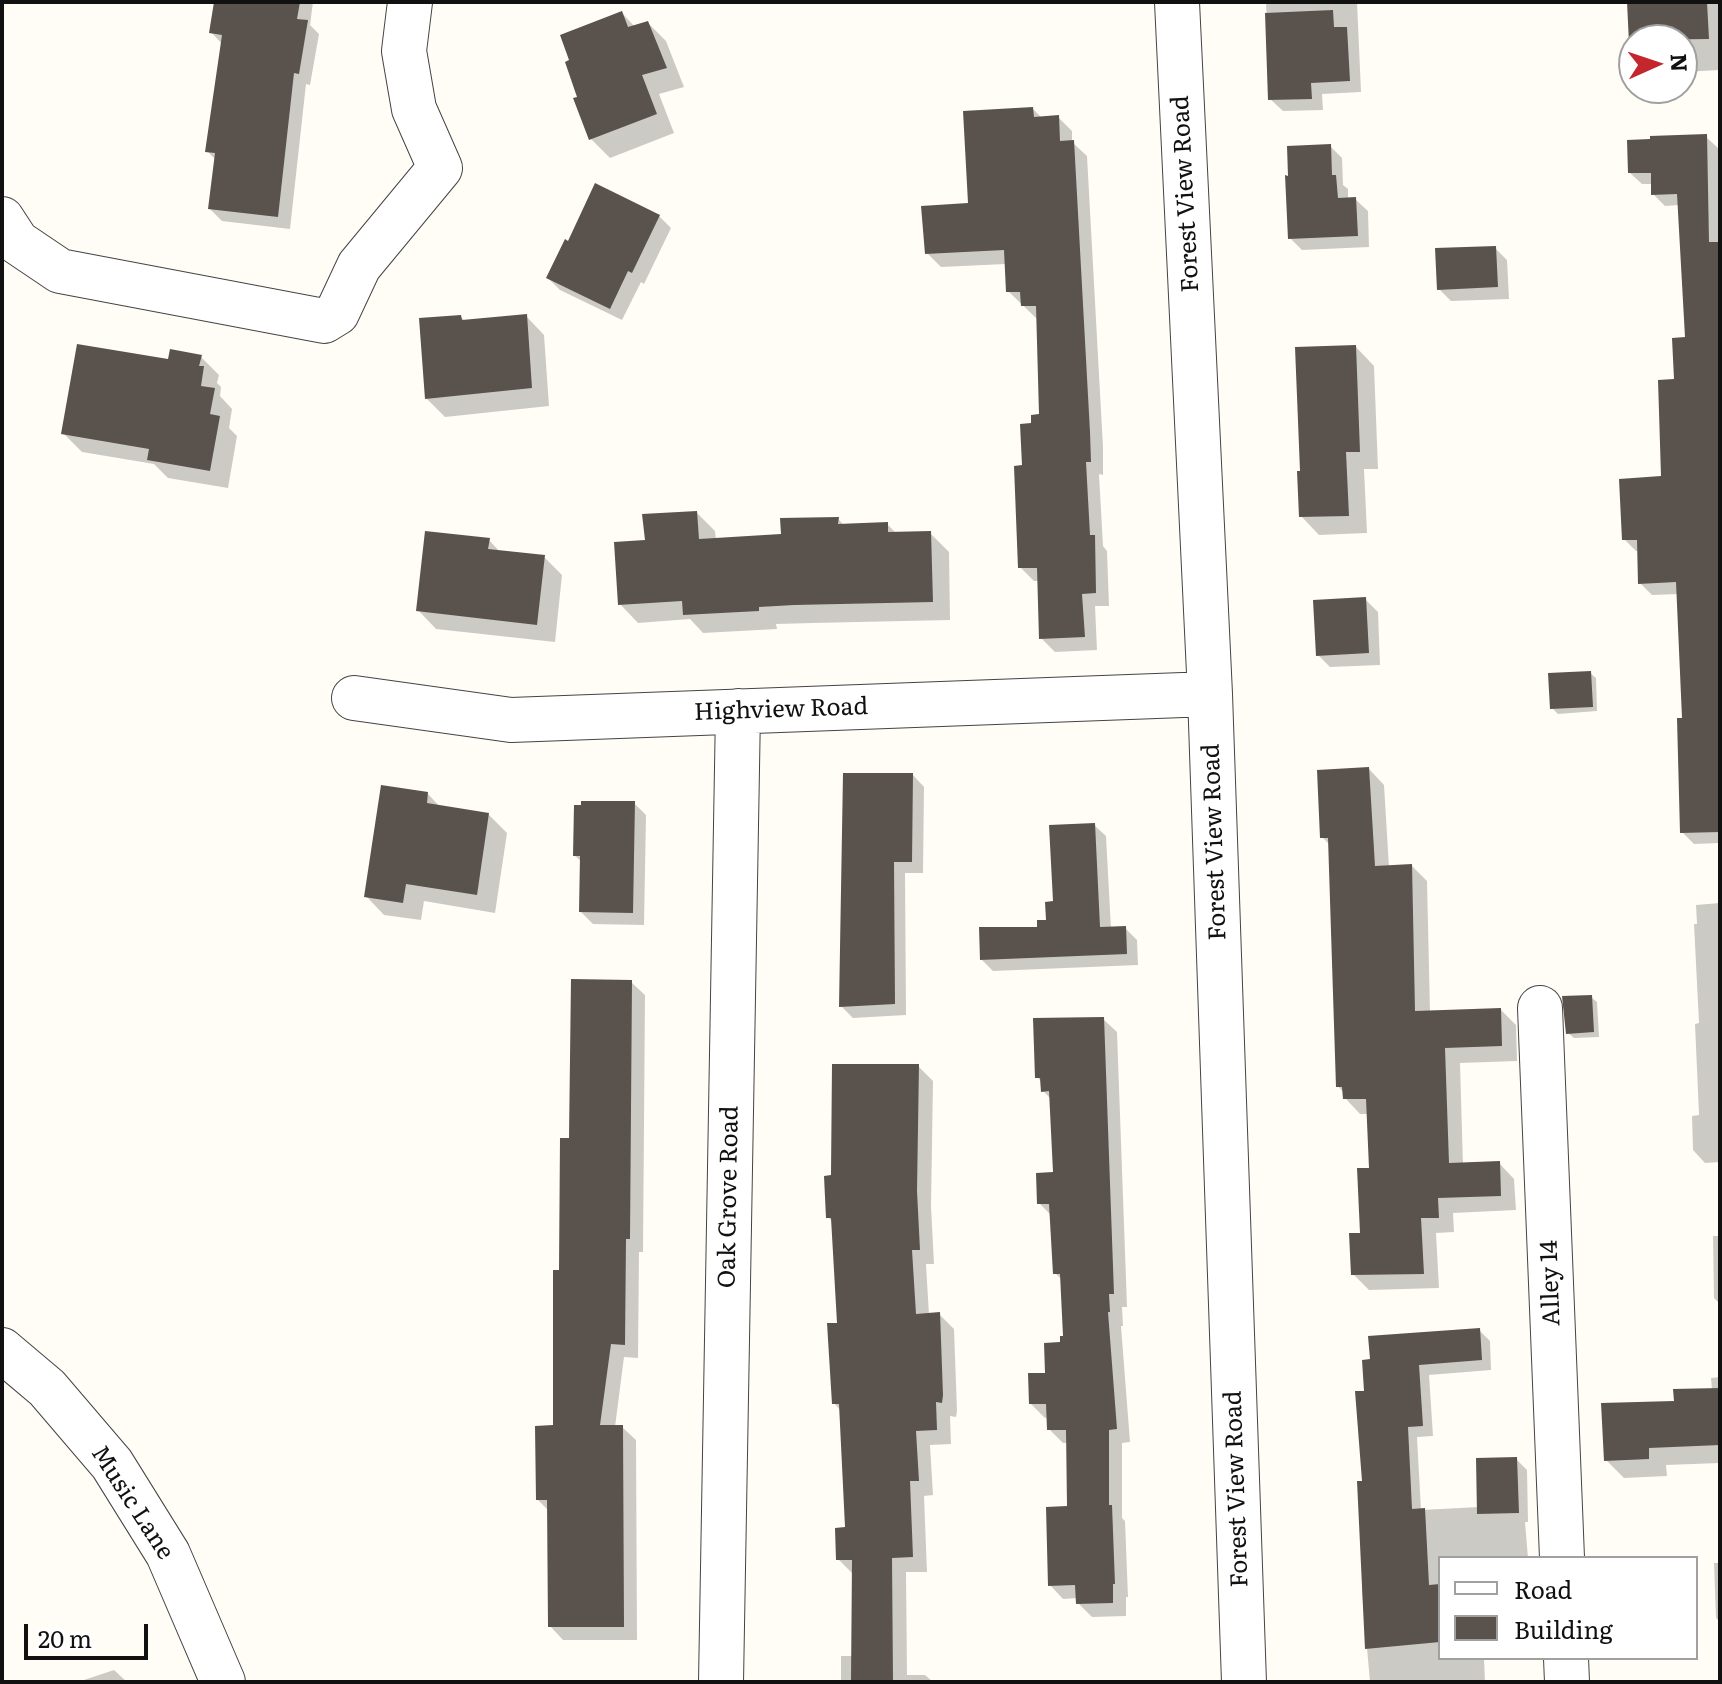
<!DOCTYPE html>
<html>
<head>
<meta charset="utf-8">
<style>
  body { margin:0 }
  #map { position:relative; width:1722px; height:1684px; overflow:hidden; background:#fffdf5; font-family:Literata,serif }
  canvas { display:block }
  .frame { position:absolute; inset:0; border:4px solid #111; pointer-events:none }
  .legend { position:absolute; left:1438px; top:1556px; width:260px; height:104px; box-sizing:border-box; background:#fff; border:2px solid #a0a0a0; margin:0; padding:10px 14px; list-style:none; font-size:24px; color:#111 }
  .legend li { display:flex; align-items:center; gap:16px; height:40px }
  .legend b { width:40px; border:2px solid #a0a0a0 }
  .north { position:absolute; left:1618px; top:24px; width:80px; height:80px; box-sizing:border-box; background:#fff; border:2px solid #a0a0a0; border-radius:50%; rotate:87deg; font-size:22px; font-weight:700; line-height:32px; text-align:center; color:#111 }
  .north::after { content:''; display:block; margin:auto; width:28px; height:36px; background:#c4262e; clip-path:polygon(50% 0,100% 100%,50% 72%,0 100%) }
  .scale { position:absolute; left:24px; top:1624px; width:124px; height:36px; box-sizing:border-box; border:4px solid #111; border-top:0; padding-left:10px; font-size:24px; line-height:28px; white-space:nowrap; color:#111; -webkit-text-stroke:6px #fff; paint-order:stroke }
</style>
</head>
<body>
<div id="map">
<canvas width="1722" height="1684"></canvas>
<div class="frame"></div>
<ul class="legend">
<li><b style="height:10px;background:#fff"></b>Road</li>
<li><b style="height:22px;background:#5a524d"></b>Building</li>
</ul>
<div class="north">N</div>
<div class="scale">20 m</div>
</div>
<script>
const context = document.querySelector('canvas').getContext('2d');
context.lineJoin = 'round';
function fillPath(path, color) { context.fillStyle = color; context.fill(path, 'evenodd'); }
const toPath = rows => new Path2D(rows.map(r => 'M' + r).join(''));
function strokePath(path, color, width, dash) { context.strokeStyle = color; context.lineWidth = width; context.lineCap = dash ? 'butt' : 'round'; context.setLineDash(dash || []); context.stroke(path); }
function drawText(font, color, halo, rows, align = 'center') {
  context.font = font + ' Literata,serif'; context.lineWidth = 8; context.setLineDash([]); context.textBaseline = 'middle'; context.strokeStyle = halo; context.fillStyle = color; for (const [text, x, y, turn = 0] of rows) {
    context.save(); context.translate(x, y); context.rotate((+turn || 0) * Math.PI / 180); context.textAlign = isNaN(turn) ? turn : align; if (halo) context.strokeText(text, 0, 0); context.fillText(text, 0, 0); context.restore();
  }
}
fillPath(toPath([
  [216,2,313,2,310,25,319,34,310,85,306,84,290,229,222,221,210,209,216,160,207,151,222,44,211,32],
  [1266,2,1357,2,1361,92,1322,94,1323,110,1283,111,1270,99],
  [1629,2,1720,2,1720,70,1682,72,1682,40,1634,40,1634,45,1631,42],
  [622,13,635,27,648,23,666,41,684,87,659,94,674,133,610,158,591,139,576,100,580,98,572,61],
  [1033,109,1042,118,1058,117,1072,131,1072,142,1087,156,1103,447,1103,475,1099,474,1103,546,1107,551,1109,606,1095,606,1097,650,1055,652,1041,638,1039,581,1034,581,1020,567,1024,467,1034,425,1041,416,1037,319,1008,291,1006,264,941,267,927,253,970,205],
  [1706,137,1718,148,1720,244,1720,843,1694,844,1682,832,1684,719,1679,594,1652,595,1640,583,1639,551,1636,551,1624,539,1663,478,1676,381,1687,339,1679,205,1665,206,1653,194,1653,184,1642,184,1630,173],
  [1330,146,1342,158,1343,185,1348,189,1348,199,1355,199,1368,211,1369,247,1302,250,1290,238,1290,178],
  [659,216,671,228,644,284,641,282,622,320,560,290,548,278],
  [1495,248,1507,260,1509,299,1451,301,1439,289],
  [526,316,544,335,549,406,445,417,426,398,461,317,466,322],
  [1356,347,1374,366,1378,469,1364,469,1367,533,1319,535,1301,516],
  [201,357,219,375,217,383,221,387,220,396,232,409,229,428,237,436,228,488,168,478,154,464,82,452,64,434],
  [697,513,715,531,716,540,783,535,838,519,845,526,887,524,897,534,930,533,949,552,950,620,813,623,776,624,777,629,703,633,690,619,638,623,620,604,647,542],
  [489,540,500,552,544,557,562,575,555,642,436,629,418,610],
  [1365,599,1378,612,1380,665,1330,667,1318,655],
  [1590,673,1596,678,1597,711,1558,714,1552,708],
  [1369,769,1384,785,1389,867,1412,866,1427,881,1430,1012,1501,1010,1516,1025,1517,1061,1460,1063,1463,1165,1499,1163,1514,1179,1516,1210,1453,1213,1454,1232,1436,1233,1439,1288,1369,1290,1353,1274,1362,1235,1371,1170,1368,1114,1360,1114,1345,1098,1344,1093,1338,1086,1330,845,1322,837],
  [913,775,924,787,923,873,905,873,906,1015,853,1018,841,1006],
  [428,794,440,807,488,814,507,833,495,913,424,901,421,920,384,915,366,896],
  [634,803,646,815,644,925,593,924,581,912,582,862,575,856],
  [1094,825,1106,836,1111,929,1125,928,1137,940,1138,965,993,971,982,960,1048,922],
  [1720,903,1720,1162,1705,1163,1693,1150,1692,1116,1699,1115,1695,1024,1699,1023,1694,924,1697,924,1696,905],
  [631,982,645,995,643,1252,639,1252,638,1358,624,1357,615,1427,622,1427,636,1440,637,1640,563,1640,550,1626,549,1511,538,1500,555,1427,561,1272,570,1140],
  [1591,997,1597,1002,1599,1037,1574,1038,1568,1033],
  [1103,1019,1117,1032,1127,1307,1122,1307,1123,1326,1121,1326,1130,1442,1122,1443,1122,1518,1125,1521,1128,1597,1126,1597,1126,1616,1092,1617,1078,1603,1078,1598,1063,1599,1050,1585,1069,1508,1068,1443,1063,1443,1049,1429,1048,1417,1045,1418,1031,1404,1066,1338,1063,1281,1055,1273,1052,1216,1039,1203,1055,1174,1051,1099,1043,1091,1043,1083,1037,1077],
  [918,1066,933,1081,931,1207,934,1264,926,1264,929,1315,939,1314,954,1329,957,1411,956,1417,950,1416,951,1444,930,1445,933,1495,924,1496,927,1572,906,1572,907,1675,925,1675,933,1682,841,1682,841,1656,852,1656,854,1575,838,1559,847,1529,841,1411,834,1403,839,1325,834,1223,828,1217,833,1177],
  [1713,1236,1720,1236,1720,1304,1714,1298],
  [1479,1330,1490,1341,1491,1370,1429,1375,1433,1436,1417,1437,1421,1510,1479,1507,1516,1459,1527,1470,1528,1522,1525,1522,1528,1558,1440,1558,1440,1658,1484,1658,1485,1682,1370,1682,1362,1592,1366,1393],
  [1720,1377,1720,1463,1666,1465,1667,1476,1624,1478,1606,1460,1676,1402,1712,1390,1711,1378],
  [1714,1563,1720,1563,1720,1622,1716,1618],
  [114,1670,127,1682,78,1682]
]), '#0003');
fillPath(toPath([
  [214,2,300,2,297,19,308,20,299,74,294,73,278,217,208,209,215,153,205,152,222,35,209,33],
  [1627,2,1707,2,1709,39,1634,40,1634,42,1629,43],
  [1333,10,1334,27,1347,27,1350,81,1311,83,1312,99,1268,100,1265,13],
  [622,11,628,27,648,21,667,68,642,75,657,114,589,140,573,98,577,97,565,62,569,60,560,35],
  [1033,107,1034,117,1059,115,1060,141,1074,140,1090,432,1091,462,1086,462,1090,535,1095,535,1096,593,1082,594,1085,637,1039,639,1037,568,1018,568,1014,466,1022,465,1020,424,1031,423,1031,415,1039,414,1036,306,1021,306,1020,292,1006,292,1004,250,925,254,921,206,968,203,963,111],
  [1707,134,1709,242,1720,242,1720,832,1680,833,1677,718,1682,718,1676,582,1638,584,1637,540,1622,540,1619,479,1661,476,1658,380,1674,379,1672,338,1685,337,1677,194,1651,195,1651,173,1628,173,1627,140,1650,139,1650,136],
  [1331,144,1332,175,1336,175,1338,198,1356,197,1358,236,1288,239,1285,175,1288,176,1287,146],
  [595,183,660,215,632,273,628,271,610,309,546,278,565,239,568,241],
  [1496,246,1498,287,1437,290,1435,248],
  [527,314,532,388,425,399,419,318,461,315,462,320],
  [77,344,168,359,170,349,202,355,199,366,204,366,201,386,215,388,210,414,220,416,210,471,147,460,149,449,61,434],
  [1356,345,1360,452,1346,452,1349,516,1299,517,1297,471,1300,471,1295,347],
  [697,511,699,539,781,534,780,518,839,517,838,524,888,522,888,532,931,531,933,602,794,605,759,607,759,611,683,615,682,601,618,605,614,542,645,540,642,514],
  [425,531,490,538,488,549,545,555,537,625,416,611],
  [1366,597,1369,653,1316,656,1313,600],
  [1591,671,1593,707,1550,709,1548,673],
  [1369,767,1375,866,1412,864,1415,1011,1501,1008,1502,1046,1445,1048,1449,1163,1500,1161,1501,1196,1438,1198,1439,1218,1421,1218,1424,1274,1351,1275,1349,1233,1360,1233,1357,1168,1369,1168,1366,1099,1343,1099,1342,1087,1336,1087,1328,838,1320,838,1317,770],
  [843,773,913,773,912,862,894,862,895,1004,839,1007],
  [381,785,428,792,427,803,489,813,477,895,406,884,403,903,364,897],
  [581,801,635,801,633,913,579,912,580,856,573,856,574,805,581,805],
  [1095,823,1100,927,1126,926,1127,954,980,960,979,927,1037,927,1037,920,1046,920,1045,902,1053,901,1049,825],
  [571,979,632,980,630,1239,626,1239,625,1345,611,1344,600,1425,623,1425,624,1627,548,1627,547,1500,536,1500,535,1426,553,1425,553,1270,559,1270,560,1138,569,1138],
  [1592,995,1594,1032,1566,1034,1562,996],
  [1104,1017,1114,1294,1109,1294,1110,1312,1108,1312,1117,1429,1109,1430,1109,1505,1112,1505,1115,1584,1113,1584,1113,1603,1076,1604,1075,1585,1048,1586,1046,1507,1067,1506,1066,1430,1047,1430,1046,1404,1029,1404,1028,1373,1045,1373,1044,1343,1060,1342,1060,1336,1063,1336,1060,1274,1053,1274,1049,1204,1037,1204,1036,1173,1053,1172,1049,1091,1041,1092,1040,1078,1035,1078,1033,1018],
  [832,1064,919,1064,917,1191,920,1250,912,1250,916,1314,940,1312,943,1395,942,1403,936,1402,937,1430,916,1431,919,1481,910,1481,913,1557,892,1558,893,1682,851,1682,852,1560,836,1560,835,1528,845,1527,839,1404,832,1404,827,1323,837,1323,831,1218,826,1218,824,1176,831,1175],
  [1480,1328,1482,1360,1419,1365,1423,1426,1408,1427,1412,1509,1425,1508,1429,1585,1440,1584,1440,1642,1365,1649,1357,1481,1362,1481,1355,1391,1364,1391,1362,1360,1370,1359,1368,1336],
  [1720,1388,1720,1445,1649,1448,1649,1459,1604,1461,1601,1403,1674,1401,1673,1389],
  [1517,1457,1519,1513,1477,1514,1476,1458]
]), '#5a524d');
const minor = toPath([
  [1177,2,1210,694,1244,1682],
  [2,219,17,242,60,271,324,321,337,313,359,266,440,168,414,109,404,51,410,2],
  [354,698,511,720,1210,694],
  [1540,1008,1562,1558],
  [2,1350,47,1388,112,1464,168,1554,223,1682],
  [1566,1658,1567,1682],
  [721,1682,738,711]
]);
strokePath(minor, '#444', 46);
strokePath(minor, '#fff', 44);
drawText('24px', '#111', '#fff', [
  ["Forest View Road",1186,194,-93],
  ["Highview Road",781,710,-2],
  ["Forest View Road",1215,842,-92],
  ["Oak Grove Road",729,1197,-89],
  ["Alley 14",1551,1283,-92],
  ["Forest View Road",1237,1489,-92],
  ["Music Lane",132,1503,57]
]);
</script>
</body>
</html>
